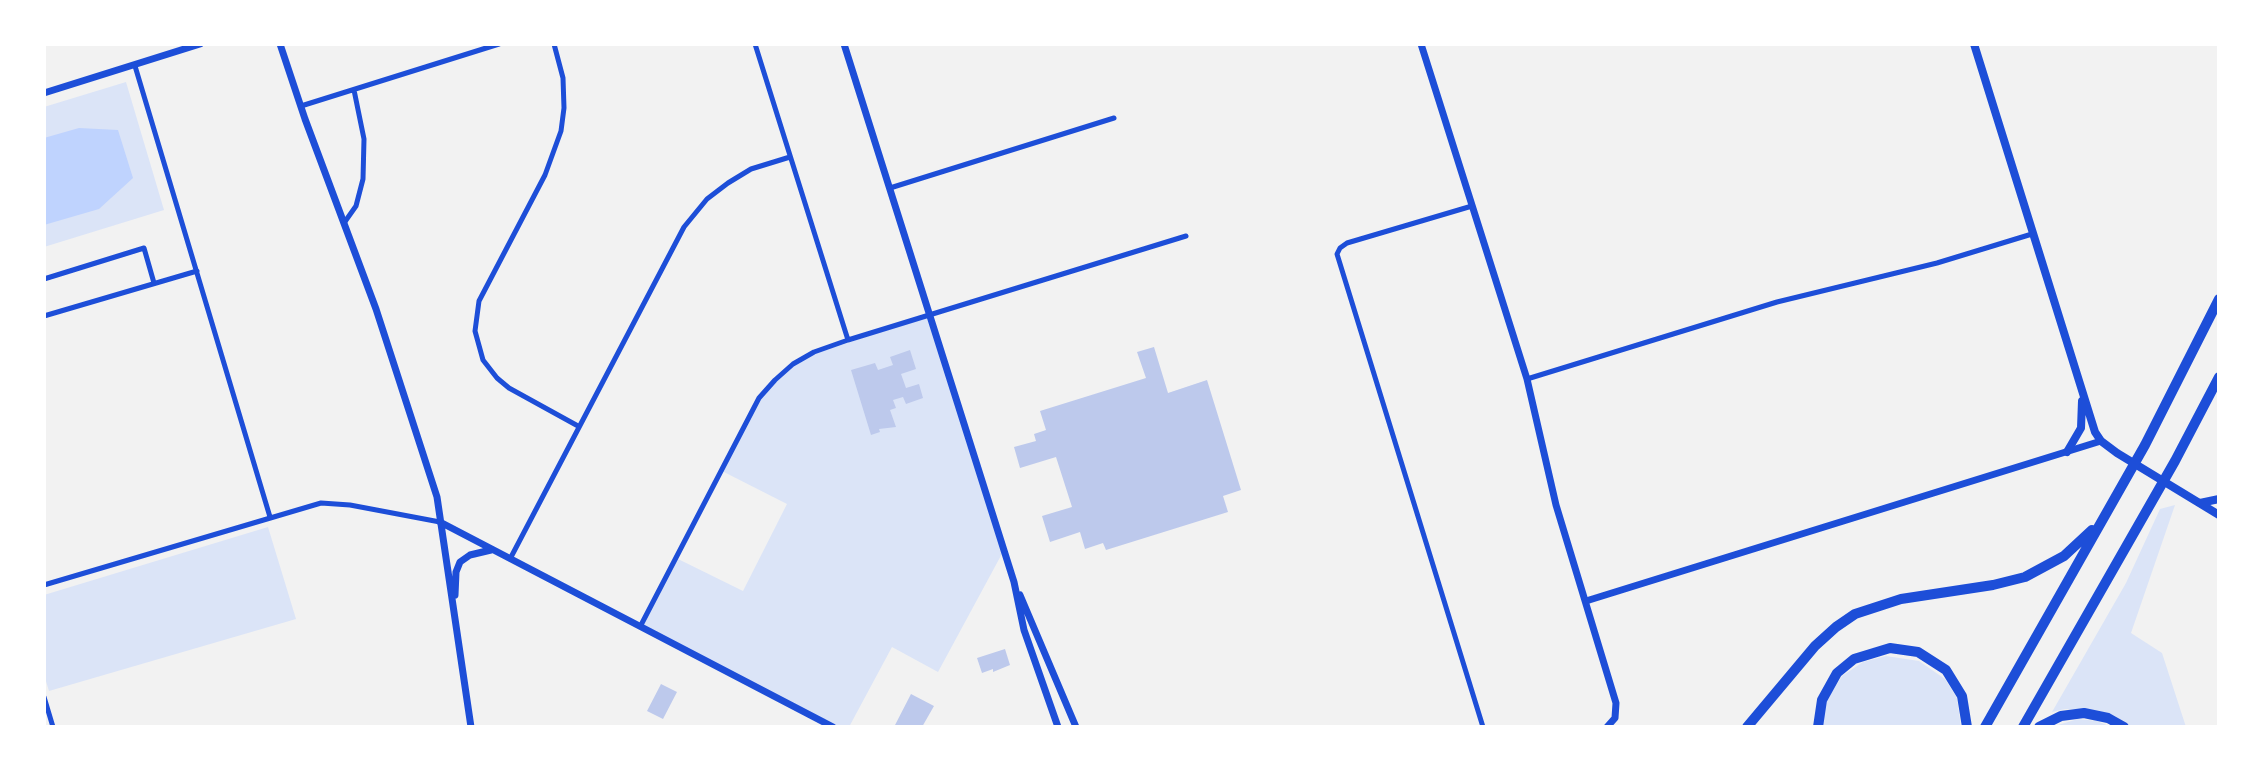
<!DOCTYPE html>
<html>
<head>
<meta charset="utf-8">
<style>
  body { margin:0 }
  #map { position:relative; width:2263px; height:771px; overflow:hidden; background:#f2f2f2; font-family:"PT Serif",serif }
  canvas { display:block }
  .frame { position:absolute; inset:0; border:46px solid #fff; pointer-events:none }
</style>
</head>
<body>
<div id="map">
<canvas width="2263" height="771"></canvas>
<div class="frame"></div>
</div>
<script>
const context = document.querySelector('canvas').getContext('2d');
context.lineJoin = 'round';
function fillPath(path, color) { context.fillStyle = color; context.fill(path, 'evenodd'); }
const toPath = rows => new Path2D(rows.map(r => 'M' + r).join(''));
function strokePath(path, color, width, dash) { context.strokeStyle = color; context.lineWidth = width; context.lineCap = dash ? 'butt' : 'round'; context.setLineDash(dash || []); context.stroke(path); }
fillPath(toPath([
  [126,82,164,210,44,247,44,107],
  [930,315,1004,550,938,672,892,647,849,727,833,727,641,625,676,558,743,591,787,504,720,470,767,388,803,358],
  [2175,505,2131,633,2162,653,2186,727,2132,727,2115,716,2089,709,2065,709,2052,712,2126,583,2160,509],
  [268,527,296,619,49,691,44,675,44,595],
  [1886,656,1919,661,1945,679,1957,698,1961,727,1822,727,1826,701,1842,676,1863,662],
  [2078,719,2097,721,2111,727,2051,727]
]), '#dbe4f7');
fillPath(toPath([
  [79,128,118,130,133,178,99,209,44,225,44,138]
]), '#bfd3fe');
fillPath(toPath([
  [1154,347,1168,393,1207,380,1241,490,1223,496,1228,512,1106,550,1103,543,1085,549,1080,532,1050,542,1042,516,1072,507,1056,457,1020,468,1014,447,1036,441,1034,434,1046,430,1040,411,1146,378,1137,352],
  [910,350,916,369,901,374,906,388,919,384,923,398,906,404,903,397,893,400,896,408,890,410,896,427,879,429,880,432,871,435,851,370,875,363,878,370,893,365,890,357],
  [1005,649,1010,665,993,672,993,669,982,673,977,658],
  [661,684,677,692,663,719,647,711],
  [911,694,934,706,922,727,894,727]
]), '#bdc9ec');
strokePath(toPath([
  [554,44,563,78,564,108,561,131,545,175,479,301,475,331,483,360,497,378,509,388,578,426],
  [755,44,848,340],
  [135,66,270,517],
  [301,106,499,44],
  [890,188,1114,118],
  [1472,206,1347,243,1340,248,1337,254,1483,727],
  [344,223,356,206,363,179,364,139,354,90],
  [44,279,144,248,154,283],
  [44,316,197,271],
  [1527,379,1777,302,1937,263,2032,234],
  [510,559,684,227,707,199,728,183,751,169,790,157],
  [44,585,321,503,350,505,440,522],
  [641,625,759,398,775,380,793,364,814,352,848,340,1186,236],
  [44,697,53,727]
]), '#1d4ed8', 5);
strokePath(toPath([
  [280,44,305,119,376,309,437,497,471,727],
  [844,44,1014,582,1024,630,1058,727],
  [1421,44,1527,379,1556,505,1616,703,1615,718,1607,727],
  [44,93,200,44],
  [440,522,833,727],
  [455,595,456,572,460,562,470,555,491,550],
  [1020,595,1076,727],
  [1586,601,2101,441]
]), '#1d4ed8', 7);
strokePath(toPath([
  [1974,44,2095,432,2101,441,2117,453,2219,515],
  [2067,452,2081,428,2082,401],
  [2200,503,2219,499]
]), '#1d4ed8', 8);
strokePath(toPath([
  [1747,727,1815,646,1836,627,1855,614,1901,599,1993,585,2025,577,2064,556,2092,530],
  [1818,727,1822,700,1837,673,1854,659,1890,648,1918,652,1946,670,1962,696,1967,727],
  [1985,727,2145,445,2219,299],
  [2023,727,2175,461,2219,377],
  [2039,727,2061,716,2084,713,2108,718,2124,727]
]), '#1d4ed8', 10);
</script>
</body>
</html>
